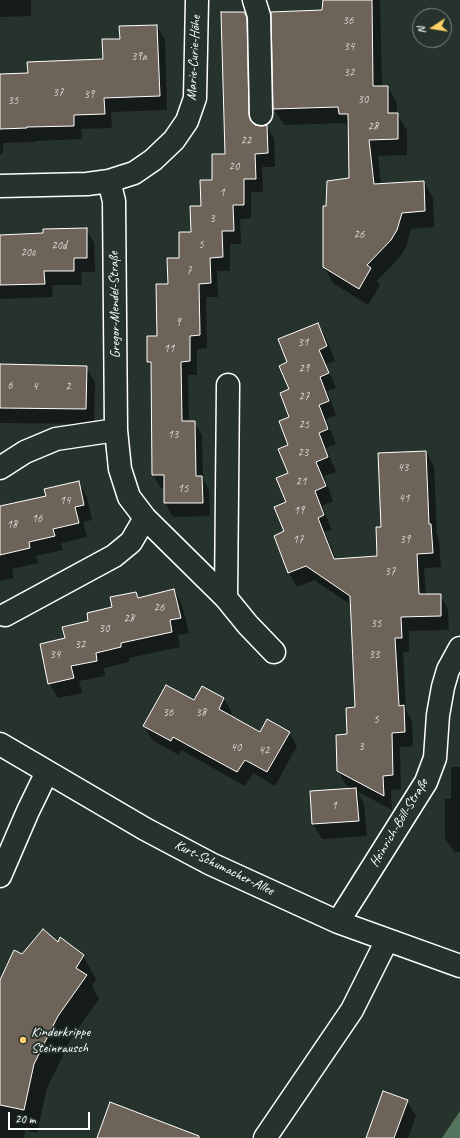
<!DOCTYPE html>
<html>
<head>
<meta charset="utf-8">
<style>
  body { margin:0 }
  #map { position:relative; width:460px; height:1138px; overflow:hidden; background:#26332d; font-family:Caveat,sans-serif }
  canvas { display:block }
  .north { position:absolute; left:412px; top:8px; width:40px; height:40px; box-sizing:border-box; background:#26332d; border:1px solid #7d8581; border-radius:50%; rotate:258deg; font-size:11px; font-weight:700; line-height:16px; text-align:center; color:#fff }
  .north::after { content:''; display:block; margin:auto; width:14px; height:18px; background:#ffd166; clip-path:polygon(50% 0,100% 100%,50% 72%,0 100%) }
  .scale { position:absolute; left:8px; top:1112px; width:82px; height:18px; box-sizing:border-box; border:2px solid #fff; border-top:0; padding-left:5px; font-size:12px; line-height:14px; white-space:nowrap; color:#fff; -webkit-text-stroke:3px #26332d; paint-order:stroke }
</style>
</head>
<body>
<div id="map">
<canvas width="460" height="1138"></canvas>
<div class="north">N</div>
<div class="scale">20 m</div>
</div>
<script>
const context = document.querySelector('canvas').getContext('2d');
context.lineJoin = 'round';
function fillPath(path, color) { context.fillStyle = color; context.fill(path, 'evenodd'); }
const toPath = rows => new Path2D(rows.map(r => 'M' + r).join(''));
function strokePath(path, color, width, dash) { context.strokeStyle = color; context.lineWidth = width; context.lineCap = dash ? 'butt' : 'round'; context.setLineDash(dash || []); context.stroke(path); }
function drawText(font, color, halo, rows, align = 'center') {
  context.font = font + ' Caveat,sans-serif'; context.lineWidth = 4; context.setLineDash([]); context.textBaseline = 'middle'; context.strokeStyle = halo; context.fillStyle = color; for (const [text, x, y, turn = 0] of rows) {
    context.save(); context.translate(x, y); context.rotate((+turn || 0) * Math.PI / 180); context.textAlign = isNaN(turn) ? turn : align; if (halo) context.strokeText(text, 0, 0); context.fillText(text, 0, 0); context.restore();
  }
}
fillPath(toPath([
  [460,1111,460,1138,442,1138]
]), '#55745d');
fillPath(toPath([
  [0,0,31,0,31,16,0,17],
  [324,0,380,0,382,87,388,87,397,103,397,114,407,130,407,155,378,156,381,184,424,182,433,198,434,227,411,229,406,247,400,257,377,281,380,285,368,305,333,283,324,267,327,206,350,179,349,130,345,123,284,125,274,109,272,13,323,11],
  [243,13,254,32,256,126,267,126,274,139,275,167,262,167,263,192,251,192,251,218,240,219,241,244,230,244,230,271,217,271,218,297,206,297,207,348,197,349,197,375,188,375,189,422,194,422,202,435,203,479,209,490,210,516,173,517,165,503,165,488,161,488,153,475,152,368,148,362,158,337,169,285,202,207,226,155],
  [157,26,165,40,167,110,111,112,112,128,81,129,82,139,35,141,35,142,3,143,3,154,0,154,0,75,29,74,104,60,121,40],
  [86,229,94,243,95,272,81,272,82,285,52,285,53,297,0,299,0,236,44,234],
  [318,324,326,338,335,361,326,364,336,388,327,391,336,415,326,419,336,444,326,448,336,472,324,476,333,501,322,506,332,530,325,532,336,560,379,557,382,528,426,452,434,467,437,535,439,540,441,567,424,568,426,595,440,595,448,609,449,630,409,631,409,652,403,652,406,710,412,721,413,746,400,747,401,789,391,790,392,810,357,791,364,804,367,836,322,839,313,824,353,789,346,785,338,771,356,708,351,605,314,580,297,587,289,573,275,536,286,532,291,417,289,363],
  [0,365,86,367,95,382,94,424,0,423],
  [78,482,87,497,92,520,83,522,87,537,61,543,63,550,36,556,38,563,12,569,14,578,0,581,0,514,47,497],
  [174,590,182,605,189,633,178,635,180,647,129,658,129,662,104,668,105,676,79,681,82,693,58,698,49,683,66,639,90,621,136,593,139,598],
  [202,687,224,699,232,713,230,716,260,733,289,732,297,746,275,786,253,773,245,786,181,750,179,755,152,740,144,726,194,702],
  [451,767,460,767,460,852,454,852,445,838,445,799,451,799],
  [58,943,83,955,96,979,92,986,99,999,71,1039,47,1088,37,1133,25,1130,24,1138,0,1138,0,982,22,955],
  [407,1101,416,1116,408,1138,367,1138]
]), '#0007');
const building = toPath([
  [323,0,372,0,373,86,388,86,388,113,398,113,398,139,369,140,374,184,424,181,425,211,402,213,397,230,391,240,367,265,371,268,359,289,323,267,323,206,326,206,327,181,349,178,348,114,339,114,338,107,273,109,271,12,322,10,323,0],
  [221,12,244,12,244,13,245,13,247,18,249,115,251,121,255,125,262,126,267,125,268,153,255,154,256,179,244,179,244,205,233,205,234,231,222,231,223,257,210,258,211,283,199,284,200,335,190,336,190,361,181,362,182,421,195,421,196,476,202,476,203,503,164,503,164,475,152,475,151,362,147,362,147,336,157,336,156,284,168,284,167,258,179,258,179,232,191,232,190,206,201,206,200,180,212,180,212,154,225,154,221,12],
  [157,25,160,96,104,98,105,114,74,115,74,126,27,127,27,128,0,129,0,74,28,73,27,62,103,59,102,39,120,39,119,26,157,25],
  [87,228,87,258,74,258,74,271,44,271,45,284,0,285,0,235,43,233,43,229,87,228],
  [318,323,327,346,319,350,329,373,320,377,329,401,319,405,328,429,319,433,328,457,316,462,326,486,315,491,324,515,318,518,334,559,377,556,376,527,381,527,378,453,426,451,429,524,431,524,433,553,417,554,419,594,441,594,441,616,401,617,402,638,395,638,399,706,404,705,405,732,392,733,393,775,383,776,384,796,337,771,336,735,347,734,346,708,355,707,350,596,306,566,288,573,274,536,284,531,274,507,286,502,276,478,288,473,278,449,288,445,279,421,289,417,280,393,289,389,279,366,287,362,278,339,318,323],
  [0,364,87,366,86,409,0,408,0,364],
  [79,481,84,505,75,507,79,523,53,529,55,536,29,542,30,548,0,555,0,506,46,496,44,489,79,481],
  [174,589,181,618,170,620,172,632,121,643,121,647,96,653,97,661,71,666,74,678,48,684,40,644,65,638,62,627,88,621,87,613,112,607,110,597,136,592,138,598,174,589],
  [166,685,194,700,202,686,224,698,219,709,260,732,267,719,290,732,267,772,245,760,237,772,173,737,171,741,143,726,166,685],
  [356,788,359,821,312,824,310,791,356,788],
  [43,929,58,942,60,937,84,955,76,968,87,975,58,1016,34,1064,24,1110,0,1105,0,980,14,950,22,954,43,929],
  [383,1091,408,1100,394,1138,366,1138,383,1091],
  [110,1102,199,1136,199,1138,97,1138,110,1102]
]);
fillPath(building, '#6e6358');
strokePath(building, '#fff', 1);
const minor = toPath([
  [254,0,259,16,261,114],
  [109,181,114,201,116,430,120,469,129,497,145,518,226,598,248,625,274,652],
  [0,186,87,184,109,181,134,173,153,160,174,140,187,121,195,98,197,0],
  [0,468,25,452,56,439,116,430],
  [226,598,228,385],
  [5,615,114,556,131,542,145,518],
  [0,744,145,829,211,864,338,922,460,966],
  [0,876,28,811,47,772],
  [338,922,426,782,435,758,438,715,443,687,448,670,460,648],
  [265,1138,352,1010,387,940]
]);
strokePath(minor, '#fff', 25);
strokePath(minor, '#26332d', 22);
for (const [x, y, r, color] of [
  [23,1040,4,"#ffd166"]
]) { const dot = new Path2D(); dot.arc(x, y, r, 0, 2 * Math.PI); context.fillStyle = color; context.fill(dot); strokePath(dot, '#26332d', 1.5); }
drawText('12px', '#dbd8d5', null, [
  ["36",348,21],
  ["34",349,47],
  ["39a",139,57],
  ["32",349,73],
  ["37",58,93],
  ["39",89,95],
  ["30",363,100],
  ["35",13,101],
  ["28",373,127],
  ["22",246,141],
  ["20",234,167],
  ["1",222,193],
  ["3",212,219],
  ["26",359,235],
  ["5",201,245],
  ["20d",59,246],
  ["20c",28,253],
  ["7",189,271],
  ["9",178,323],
  ["31",303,343],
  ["11",169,349],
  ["29",304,369],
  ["6",10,386],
  ["4",35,387],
  ["2",68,387],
  ["27",304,397],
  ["25",304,425],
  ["13",173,435],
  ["23",303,453],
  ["43",403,468],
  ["21",301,482],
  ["15",183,489],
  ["41",404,499],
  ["14",65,501],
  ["19",299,511],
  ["16",37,519],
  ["18",12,525],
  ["17",298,540],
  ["39",405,540],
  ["37",390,572],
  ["26",159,608],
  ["28",129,619],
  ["35",376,624],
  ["30",104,629],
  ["32",80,645],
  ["34",55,655],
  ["33",374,655],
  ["36",168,713],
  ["38",201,713],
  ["5",376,720],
  ["3",361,747],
  ["40",236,748],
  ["42",264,751],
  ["1",334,806]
]);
drawText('14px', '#fff', '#26332d', [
  ["Marie-Curie-Höhe",194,58,-87],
  ["Gregor-Mendel-Straße",115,305,-91],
  ["Heinrich-Böll-Straße",399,823,-59],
  ["Kurt-Schumacher-Allee",224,868,26]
]);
drawText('14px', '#fff', '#26332d', [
  ["Kinderkrippe",31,1032],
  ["Steinrausch",31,1048]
], 'left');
</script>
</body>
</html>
